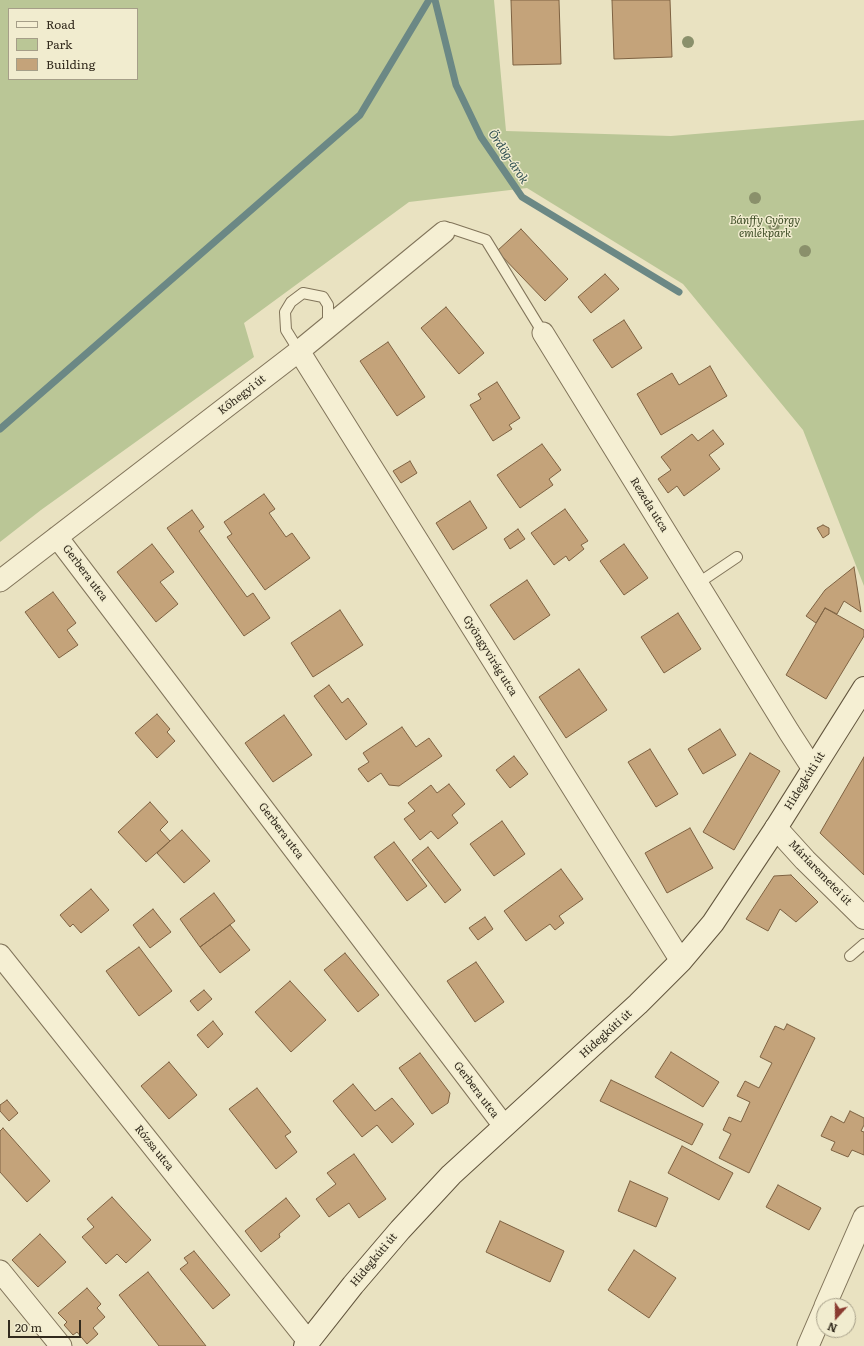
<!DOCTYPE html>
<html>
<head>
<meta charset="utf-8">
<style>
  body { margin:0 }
  #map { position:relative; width:864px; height:1346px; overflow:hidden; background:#e9e2c1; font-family:Literata,serif }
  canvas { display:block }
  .legend { position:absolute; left:8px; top:8px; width:130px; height:72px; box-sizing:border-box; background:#f1eccf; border:1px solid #a59e88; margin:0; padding:5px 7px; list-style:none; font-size:12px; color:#322a1d }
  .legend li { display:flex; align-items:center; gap:8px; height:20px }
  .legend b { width:20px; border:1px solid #a59e88 }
  .north { position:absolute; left:816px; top:1298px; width:40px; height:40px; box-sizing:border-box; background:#f1eccf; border:1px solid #a59e88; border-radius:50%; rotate:201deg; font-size:11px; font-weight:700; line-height:16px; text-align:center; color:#322a1d }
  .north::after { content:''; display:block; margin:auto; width:14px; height:18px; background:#8a3b30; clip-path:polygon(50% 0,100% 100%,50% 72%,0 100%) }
  .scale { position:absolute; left:8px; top:1320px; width:73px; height:18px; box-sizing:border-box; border:2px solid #322a1d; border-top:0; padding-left:5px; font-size:12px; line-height:14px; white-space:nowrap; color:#322a1d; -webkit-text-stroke:3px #f1eccf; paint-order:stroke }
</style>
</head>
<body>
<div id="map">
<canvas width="864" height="1346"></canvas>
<ul class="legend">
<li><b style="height:5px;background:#f5efd3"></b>Road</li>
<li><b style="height:11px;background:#bac696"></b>Park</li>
<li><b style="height:11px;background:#c4a37a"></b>Building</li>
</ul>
<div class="north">N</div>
<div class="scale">20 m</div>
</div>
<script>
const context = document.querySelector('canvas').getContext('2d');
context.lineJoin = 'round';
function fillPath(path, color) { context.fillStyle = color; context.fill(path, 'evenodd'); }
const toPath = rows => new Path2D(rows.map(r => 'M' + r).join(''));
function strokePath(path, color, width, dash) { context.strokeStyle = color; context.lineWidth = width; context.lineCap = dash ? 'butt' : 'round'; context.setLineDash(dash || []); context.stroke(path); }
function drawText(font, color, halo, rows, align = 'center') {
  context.font = font + ' Literata,serif'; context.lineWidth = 3; context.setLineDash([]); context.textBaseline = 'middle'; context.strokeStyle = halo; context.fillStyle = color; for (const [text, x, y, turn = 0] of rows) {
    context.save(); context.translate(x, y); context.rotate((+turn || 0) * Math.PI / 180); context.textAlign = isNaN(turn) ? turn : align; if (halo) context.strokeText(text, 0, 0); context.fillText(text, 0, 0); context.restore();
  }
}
fillPath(toPath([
  [0,0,494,0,506,131,671,136,864,120,864,586,803,430,683,284,527,188,409,202,244,323,254,357,41,510,0,542],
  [9,9,137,9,137,79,9,79]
]), '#bac696');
strokePath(toPath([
  [435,0,456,85,481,137,522,197,679,292],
  [0,429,360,115,429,0]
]), '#6b8885', 7);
const building = toPath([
  [511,0,559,0,561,64,513,65,511,0],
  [612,0,670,0,672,57,614,59,612,0],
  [521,229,568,279,545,301,497,251,521,229],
  [605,274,619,289,591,313,578,297,605,274],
  [446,307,484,353,459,374,421,328,446,307],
  [624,320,642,348,612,368,593,340,624,320],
  [388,342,425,397,397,416,360,361,388,342],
  [710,366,727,396,661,435,637,394,672,373,679,385,710,366],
  [497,382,520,418,509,425,512,429,493,441,470,405,481,399,478,394,497,382],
  [713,430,724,444,709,455,720,469,684,496,677,486,668,493,658,479,671,470,661,457,692,434,698,441,713,430],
  [542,444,561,470,549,479,553,485,520,508,497,475,542,444],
  [410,461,417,473,401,483,393,471,410,461],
  [264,494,275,509,269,513,286,537,292,533,310,558,265,590,227,537,232,534,224,522,264,494],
  [470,501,487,528,453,550,436,523,470,501],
  [565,509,588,541,581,545,584,549,569,561,566,556,554,565,531,533,565,509],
  [192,510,204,527,199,531,247,597,253,593,270,618,244,636,167,528,192,510],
  [823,525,829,528,829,534,823,538,817,528,823,525],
  [518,529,525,539,510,549,504,539,518,529],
  [152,544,174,572,160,582,178,604,156,622,117,572,152,544],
  [624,544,648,578,624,595,600,561,624,544],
  [854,567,861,612,844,601,837,614,825,608,816,623,806,616,825,590,854,567],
  [527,580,550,615,514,640,490,605,527,580],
  [53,592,76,623,67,630,78,645,59,658,25,612,53,592],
  [825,608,864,630,864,636,826,699,786,675,825,608],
  [340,610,363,645,313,677,291,643,340,610],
  [678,613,701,649,664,673,641,637,678,613],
  [579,669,607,710,566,738,539,697,579,669],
  [329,685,342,703,348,698,367,724,346,740,314,696,329,685],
  [157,714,170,729,167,732,175,741,157,758,135,733,157,714],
  [284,715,312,755,273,782,245,743,284,715],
  [402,727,416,747,429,738,442,756,399,786,389,785,381,773,368,782,358,769,369,762,363,753,402,727],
  [720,729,736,755,703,774,688,749,720,729],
  [650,749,678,794,656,807,628,762,650,749],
  [750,753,780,771,734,850,703,832,750,753],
  [514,756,528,774,510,788,496,770,514,756],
  [864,757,864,875,820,833,864,757],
  [449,784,465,804,452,815,458,823,438,839,431,831,420,840,404,819,415,811,408,803,431,785,437,793,449,784],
  [150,802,168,822,160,830,170,841,146,862,118,832,150,802],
  [502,821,525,854,494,876,470,844,502,821],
  [690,828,713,868,667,893,645,853,690,828],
  [182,830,210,861,184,883,157,853,182,830],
  [394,842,427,886,407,901,374,857,394,842],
  [428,847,461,890,445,903,412,860,428,847],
  [561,869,583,899,559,916,564,923,555,930,550,924,526,941,504,911,561,869],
  [791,875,818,902,796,922,780,909,768,931,746,919,774,876,791,875],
  [91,889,109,910,81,933,73,924,70,927,60,915,91,889],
  [214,893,235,921,200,947,180,919,214,893],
  [153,909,171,932,150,948,133,925,153,909],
  [485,917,493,929,478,940,469,928,485,917],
  [230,925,250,950,220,973,200,947,230,925],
  [139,947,172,991,139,1016,106,971,139,947],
  [345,953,379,995,358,1012,324,970,345,953],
  [476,962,504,1002,475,1022,447,981,476,962],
  [290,981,326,1020,291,1052,255,1012,290,981],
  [204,990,212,999,198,1011,190,1001,204,990],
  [213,1021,223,1034,208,1048,197,1035,213,1021],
  [787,1024,815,1038,749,1173,719,1158,731,1134,723,1130,729,1117,741,1122,750,1102,737,1096,745,1081,759,1088,772,1063,760,1057,775,1026,784,1030,787,1024],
  [671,1052,719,1082,703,1107,655,1077,671,1052],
  [420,1053,450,1093,448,1103,432,1114,399,1068,420,1053],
  [169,1062,197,1095,169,1119,141,1086,169,1062],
  [611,1080,703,1124,692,1145,600,1101,611,1080],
  [353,1084,375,1111,392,1098,414,1124,392,1143,377,1125,362,1137,333,1101,353,1084],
  [257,1088,291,1132,285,1136,297,1152,276,1169,229,1109,257,1088],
  [7,1100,18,1113,9,1121,0,1111,0,1105,7,1100],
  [850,1111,864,1118,864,1125,861,1131,864,1132,864,1155,852,1150,848,1157,831,1150,835,1142,821,1136,831,1116,844,1123,850,1111],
  [3,1128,50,1181,27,1202,0,1172,0,1131,3,1128],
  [682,1146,733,1173,719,1200,668,1173,682,1146],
  [354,1154,386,1199,359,1218,349,1203,329,1217,316,1199,336,1184,327,1173,354,1154],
  [630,1181,668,1198,656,1227,618,1211,630,1181],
  [778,1185,821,1208,809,1230,766,1207,778,1185],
  [112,1197,151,1240,126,1263,117,1254,106,1264,82,1237,94,1227,87,1219,112,1197],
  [286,1198,300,1216,279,1234,280,1237,261,1252,245,1231,286,1198],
  [500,1221,564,1251,550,1282,486,1252,500,1221],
  [40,1234,66,1262,38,1287,12,1260,40,1234],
  [634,1250,676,1278,649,1318,608,1290,634,1250],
  [194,1251,230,1295,213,1309,180,1269,188,1263,184,1258,194,1251],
  [148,1272,206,1346,159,1346,119,1295,148,1272],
  [87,1288,101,1304,97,1308,105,1317,93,1328,98,1334,87,1344,77,1332,73,1335,64,1325,67,1322,58,1313,87,1288]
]);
fillPath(building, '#c4a37a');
strokePath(building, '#7e6242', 1);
const service = toPath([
  [444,232,450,228,486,240,543,333],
  [299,351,286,330,285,312,291,302,303,293,323,297,328,305,328,319,325,327],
  [697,584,737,557],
  [850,956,864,944]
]);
const minor = toPath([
  [543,333,789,732,813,769],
  [299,351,681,961],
  [57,537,504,1126],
  [0,581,299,351,444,232],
  [0,955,308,1341],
  [0,1271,61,1346],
  [825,1306,864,1217],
  [808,1346,824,1309]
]);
const tertiary = toPath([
  [776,828,805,860,864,918]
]);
const secondary = toPath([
  [305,1346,353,1285,400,1230,451,1175,638,1004,681,961,713,923,776,828,864,688]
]);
strokePath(service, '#81745a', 12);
strokePath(minor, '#81745a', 23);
strokePath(tertiary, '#81745a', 24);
strokePath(secondary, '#62553d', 24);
strokePath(service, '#f5efd3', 10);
strokePath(minor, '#f5efd3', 21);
strokePath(tertiary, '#f5efd3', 22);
strokePath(secondary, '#f5efd3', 22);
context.fillStyle = '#8a906b';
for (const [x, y] of [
  [688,42],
  [755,198],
  [774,225],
  [805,251]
]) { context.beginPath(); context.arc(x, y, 6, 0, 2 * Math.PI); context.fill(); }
drawText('italic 11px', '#3d4c25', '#f1eccf', [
  ["Bánffy György",765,221],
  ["emlékpark",765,234]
]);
drawText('11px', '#322a1d', '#f1eccf', [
  ["Kőhegyi út",242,395,-38],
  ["Rezeda utca",649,505,58],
  ["Gerbera utca",85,573,53],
  ["Gyöngyvirág utca",490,656,58],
  ["Hidegkúti út",805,781,-58],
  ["Gerbera utca",281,831,53],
  ["Máriaremetei út",820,873,46],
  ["Hidegkúti út",606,1034,-42],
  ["Gerbera utca",476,1090,53],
  ["Rózsa utca",154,1148,51],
  ["Hidegkúti út",374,1260,-50]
]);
drawText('italic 12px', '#2d4e50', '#f1eccf', [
  ["Ördög-árok",508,157,56]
]);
</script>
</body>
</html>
